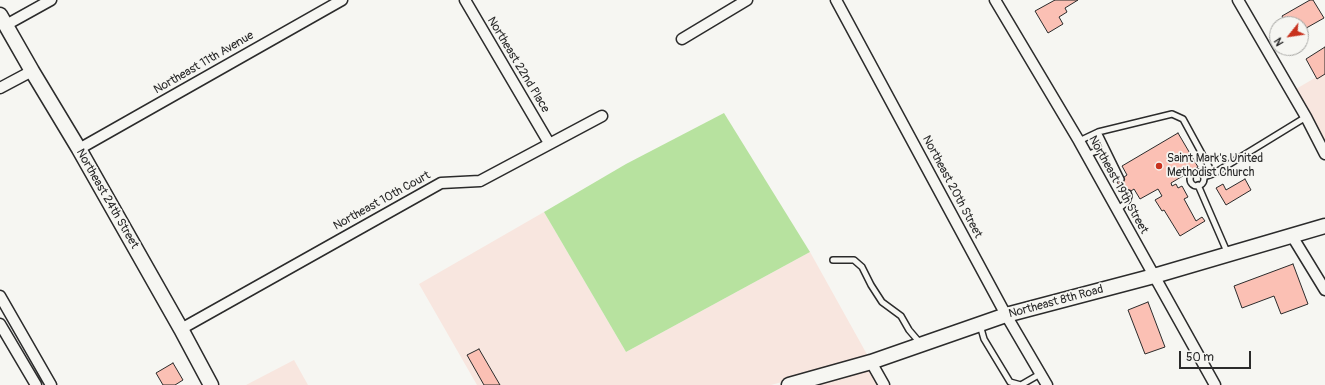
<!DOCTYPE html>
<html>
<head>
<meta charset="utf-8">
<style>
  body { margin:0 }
  #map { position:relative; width:1325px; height:385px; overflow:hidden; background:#f6f6f2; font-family:Pangolin,sans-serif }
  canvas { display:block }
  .north { position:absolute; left:1269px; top:16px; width:40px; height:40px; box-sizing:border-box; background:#f6f6f2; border:1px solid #a5a5a2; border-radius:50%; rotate:240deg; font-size:11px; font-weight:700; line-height:16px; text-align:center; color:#2b2b2b }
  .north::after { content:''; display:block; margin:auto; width:14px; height:18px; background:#c8321e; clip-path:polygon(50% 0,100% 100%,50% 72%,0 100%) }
  .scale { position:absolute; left:1179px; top:351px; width:72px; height:18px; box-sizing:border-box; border:2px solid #2b2b2b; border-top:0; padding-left:5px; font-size:12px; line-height:14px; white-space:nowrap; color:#2b2b2b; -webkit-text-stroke:3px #f6f6f2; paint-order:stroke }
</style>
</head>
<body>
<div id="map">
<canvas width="1325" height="385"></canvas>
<div class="north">N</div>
<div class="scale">50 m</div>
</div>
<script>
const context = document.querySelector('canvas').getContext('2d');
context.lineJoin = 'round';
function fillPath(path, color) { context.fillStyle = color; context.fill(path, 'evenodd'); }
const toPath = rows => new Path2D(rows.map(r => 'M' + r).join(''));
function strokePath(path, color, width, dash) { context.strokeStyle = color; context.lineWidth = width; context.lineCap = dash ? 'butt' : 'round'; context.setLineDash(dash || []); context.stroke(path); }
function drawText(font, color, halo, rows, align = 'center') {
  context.font = font + ' Pangolin,sans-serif'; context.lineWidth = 3.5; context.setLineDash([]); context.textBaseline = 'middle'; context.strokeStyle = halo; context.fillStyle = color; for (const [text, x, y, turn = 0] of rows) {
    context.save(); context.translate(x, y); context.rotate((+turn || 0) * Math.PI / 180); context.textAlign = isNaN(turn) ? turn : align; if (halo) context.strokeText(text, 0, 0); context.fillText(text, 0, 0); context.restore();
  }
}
fillPath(toPath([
  [1325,72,1325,142,1296,89],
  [544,212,626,352,810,252,869,358,771,385,477,385,419,284],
  [294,360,308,385,246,385],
  [868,368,877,385,808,385]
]), '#f8e6df');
fillPath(toPath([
  [724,113,810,252,626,352,544,212,626,164]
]), '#b7e29f');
const building = toPath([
  [1055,0,1078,0,1065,8,1067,12,1059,17,1063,24,1048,33,1035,11,1055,0],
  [1310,0,1313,0,1324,18,1301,31,1301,24,1286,24,1282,16,1310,0],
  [1325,47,1325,74,1317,79,1306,59,1325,47],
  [1178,133,1198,167,1171,183,1172,186,1176,184,1178,188,1182,186,1188,197,1184,199,1196,221,1202,217,1205,221,1180,236,1164,210,1162,211,1155,200,1162,196,1158,189,1140,199,1134,189,1125,195,1117,182,1127,175,1122,166,1178,133],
  [1245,179,1251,190,1226,205,1216,188,1223,184,1226,190,1245,179],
  [1293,264,1308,304,1281,314,1274,296,1242,308,1234,286,1293,264],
  [1148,302,1165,347,1145,354,1128,310,1148,302],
  [479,349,500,385,484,385,467,355,479,349],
  [173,363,183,380,175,385,163,385,156,373,173,363]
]);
fillPath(building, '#fbc0b4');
strokePath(building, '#2b2b2b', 1);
const lane = toPath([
  [1098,132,1121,179],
  [1079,141,1098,132,1172,114,1183,119,1213,174],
  [1086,155,1105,148],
  '1190 179a7 7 0 1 1 14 0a7 7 0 1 1-14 0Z',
  [1204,177,1213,174,1306,117],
  [1198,185,1228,254],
  [1117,210,1127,202,1129,196,1128,193],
  [833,260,854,260,862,267,871,285,882,302,901,316,909,330,921,344],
  [980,325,984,339,1010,382,1021,385,1040,374]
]);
const street = toPath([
  [465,0,549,143],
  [836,0,1006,315,1047,385],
  [995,0,1079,141,1215,385],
  [1238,0,1306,117,1325,154],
  [6,25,51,0],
  [682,39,747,0],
  [0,88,32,71],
  [79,149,342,0],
  [1292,236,1325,290],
  [0,296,51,385],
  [0,324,36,385],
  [181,329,441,183,480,181,602,116],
  [871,362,884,385]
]);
const secondary = toPath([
  [0,15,32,71,79,149,181,329,211,385],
  [789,385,871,362,1006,315,1154,276,1325,226]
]);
strokePath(lane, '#2b2b2b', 8);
strokePath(street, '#2b2b2b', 13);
strokePath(secondary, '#2b2b2b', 17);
strokePath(lane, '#f6f6f2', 5);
strokePath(street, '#f6f6f2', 10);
strokePath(secondary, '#f6f6f2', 14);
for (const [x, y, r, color] of [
  [1159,166,4,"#c8321e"]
]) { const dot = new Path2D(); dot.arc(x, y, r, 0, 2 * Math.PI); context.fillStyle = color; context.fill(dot); strokePath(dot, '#f6f6f2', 1.5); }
drawText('12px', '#2b2b2b', '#f6f6f2', [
  ["Northeast 11th Avenue",204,63,-30],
  ["Northeast 22nd Place",518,65,59],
  ["Northeast 19th Street",1118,185,61],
  ["Northeast 20th Street",952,187,62],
  ["Northeast 24th Street",107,199,60],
  ["Northeast 10th Court",382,201,-29],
  ["Northeast 8th Road",1056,302,-15]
]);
drawText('12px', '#2b2b2b', '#f6f6f2', [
  ["Saint Mark's United",1167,159],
  ["Methodist Church",1167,173]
], 'left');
</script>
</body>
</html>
